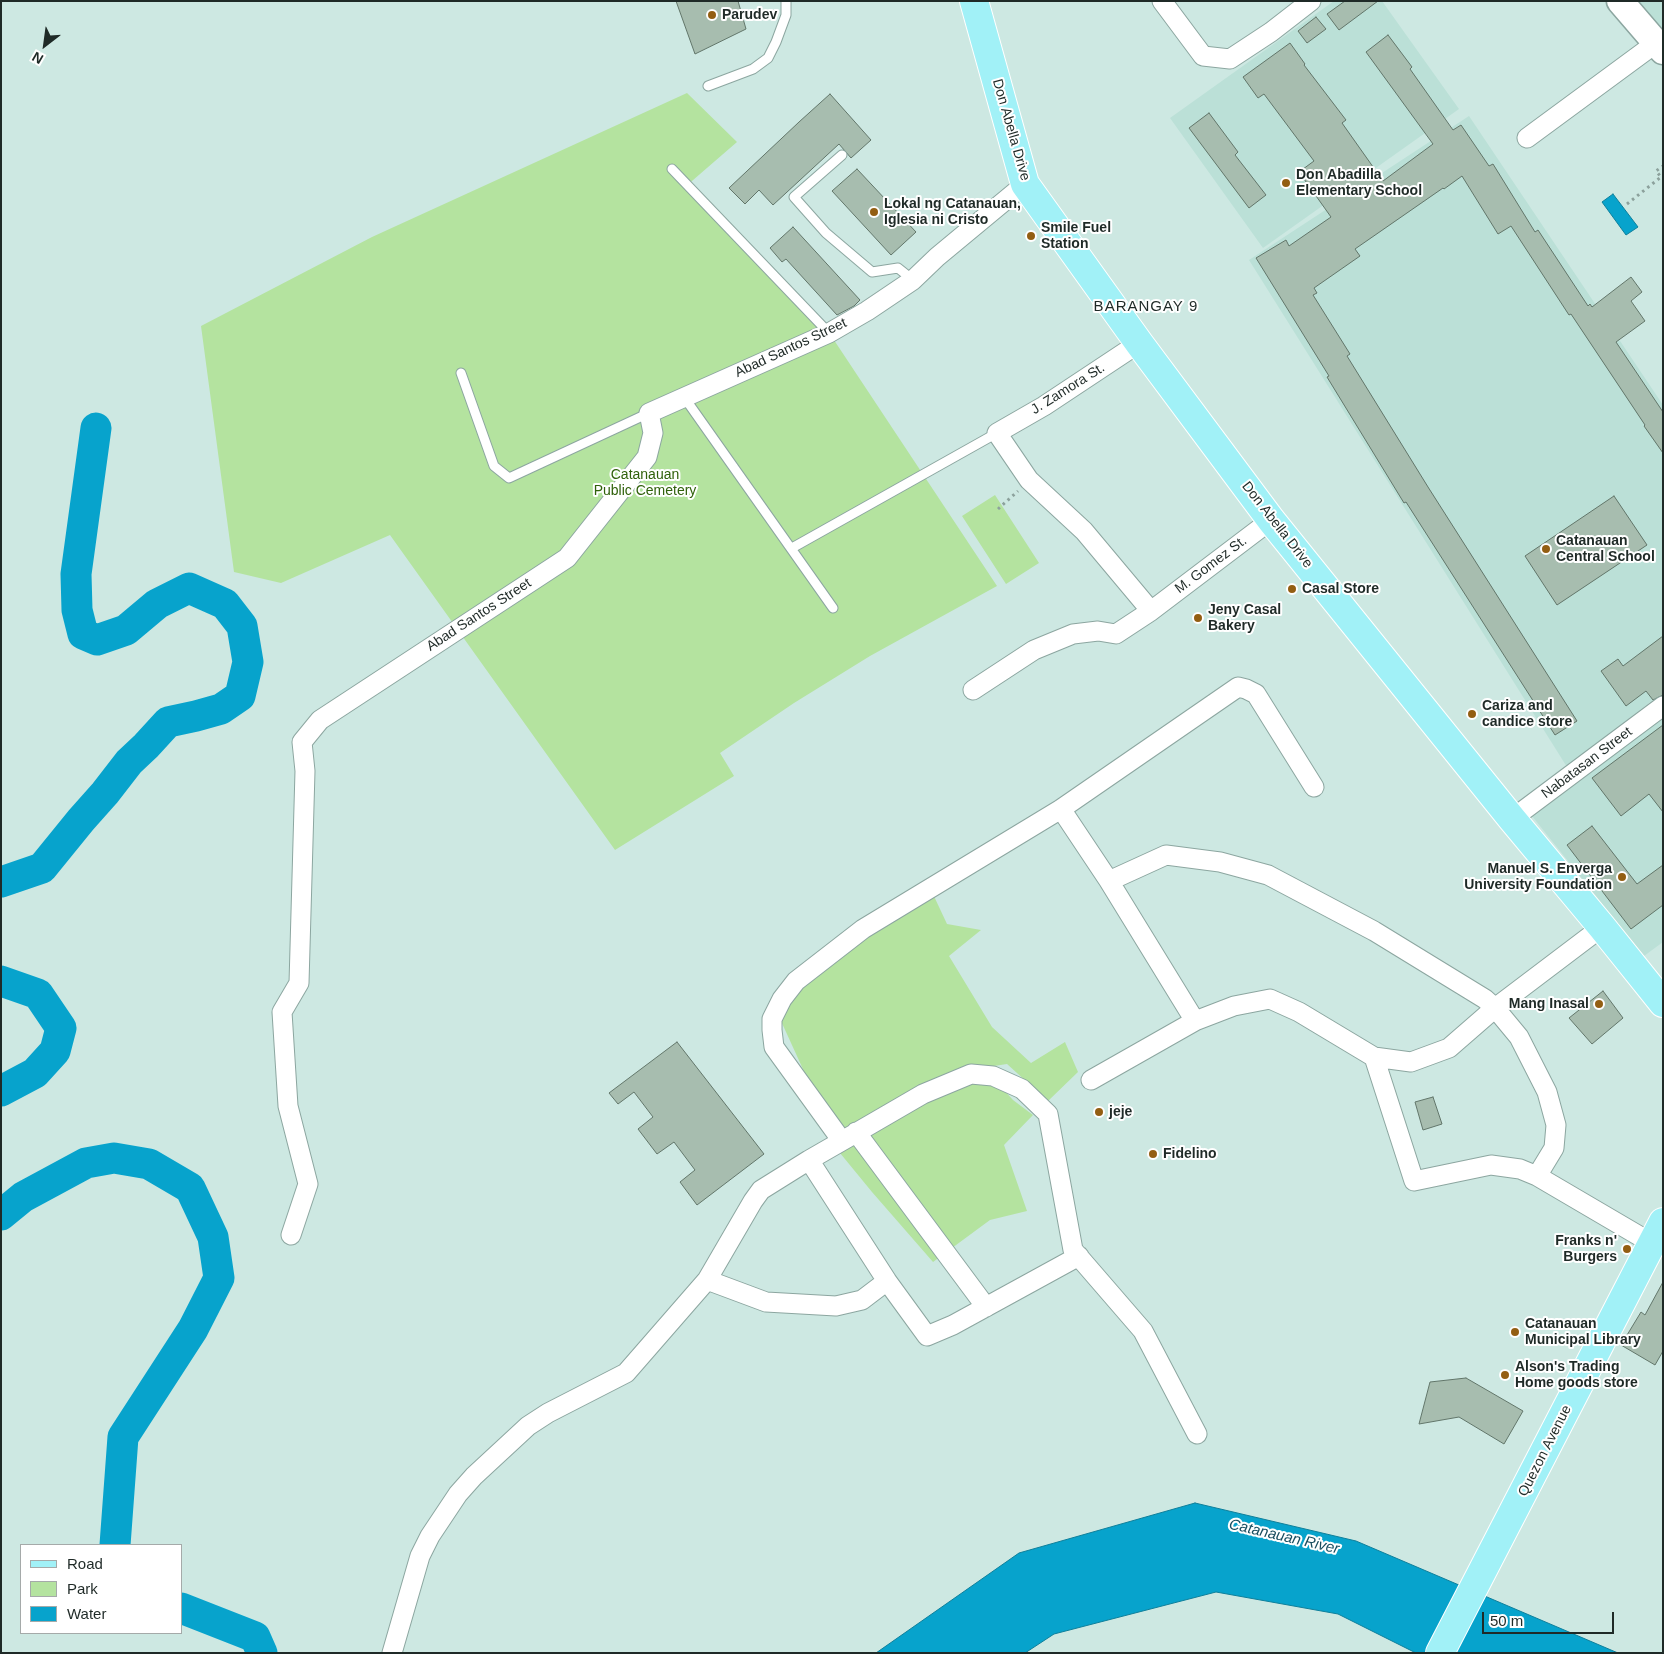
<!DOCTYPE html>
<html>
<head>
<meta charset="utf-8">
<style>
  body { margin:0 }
  #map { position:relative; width:1664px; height:1654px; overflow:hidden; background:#cde8e2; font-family:Helvetica,sans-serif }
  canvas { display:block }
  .frame { position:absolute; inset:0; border:2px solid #1f2a27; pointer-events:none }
  .legend { position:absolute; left:20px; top:1544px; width:162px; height:90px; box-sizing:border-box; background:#fff; border:1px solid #a5aaa9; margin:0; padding:6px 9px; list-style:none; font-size:15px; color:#1f2a27 }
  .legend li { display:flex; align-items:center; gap:10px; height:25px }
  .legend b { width:25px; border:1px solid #a5aaa9 }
  .north { position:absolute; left:20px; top:20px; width:50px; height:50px; -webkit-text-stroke:4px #fff; paint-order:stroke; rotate:210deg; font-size:14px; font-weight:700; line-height:20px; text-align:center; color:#1f2a27 }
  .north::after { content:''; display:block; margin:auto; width:18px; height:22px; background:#1f2a27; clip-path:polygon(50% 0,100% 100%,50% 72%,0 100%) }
  .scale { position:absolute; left:1482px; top:1612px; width:132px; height:22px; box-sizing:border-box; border:2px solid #1f2a27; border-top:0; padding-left:6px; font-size:15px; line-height:18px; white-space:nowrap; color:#1f2a27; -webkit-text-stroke:4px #fff; paint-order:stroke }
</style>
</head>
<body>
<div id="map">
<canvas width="1664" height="1654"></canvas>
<div class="frame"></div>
<ul class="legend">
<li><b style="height:6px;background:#a1f1f7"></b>Road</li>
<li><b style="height:14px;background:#b4e39f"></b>Park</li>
<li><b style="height:14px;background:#07a3cc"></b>Water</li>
</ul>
<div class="north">N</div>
<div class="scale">50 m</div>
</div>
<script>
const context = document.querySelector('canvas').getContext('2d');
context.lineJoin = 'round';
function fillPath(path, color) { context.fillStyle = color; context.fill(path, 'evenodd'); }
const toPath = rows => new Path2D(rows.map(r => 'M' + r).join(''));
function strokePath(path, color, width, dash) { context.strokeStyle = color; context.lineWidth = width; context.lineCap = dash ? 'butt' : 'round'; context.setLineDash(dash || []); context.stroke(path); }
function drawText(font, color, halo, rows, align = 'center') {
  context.font = font + ' Helvetica,sans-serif'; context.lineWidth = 4; context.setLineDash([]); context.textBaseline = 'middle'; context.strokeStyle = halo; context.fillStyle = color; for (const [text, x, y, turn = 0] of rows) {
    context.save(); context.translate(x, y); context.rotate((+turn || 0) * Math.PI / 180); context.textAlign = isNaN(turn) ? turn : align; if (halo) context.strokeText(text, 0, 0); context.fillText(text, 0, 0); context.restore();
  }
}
fillPath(toPath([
  [1334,1,1382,1,1459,109,1263,248,1170,118],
  [1635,1,1663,1,1663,35],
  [1469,116,1663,405,1663,692,1567,767,1249,260],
  [1663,712,1663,942,1644,956,1528,811]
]), '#bbe0d7');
fillPath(toPath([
  [687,93,737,142,685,187,826,328,997,586,870,656,794,703,720,753,734,776,615,850,390,535,281,583,234,572,201,326,372,237],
  [995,495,1039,563,1006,584,962,516],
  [932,892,947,924,981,930,949,956,992,1027,1031,1063,1065,1042,1078,1072,1048,1101,1007,1064,954,1072,845,1133,807,1078,781,1021,802,983],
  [971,1074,1002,1088,1013,1100,1033,1115,1004,1145,1027,1211,990,1220,933,1262,872,1192,840,1153]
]), '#b4e39f');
const water = toPath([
  [1613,194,1638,227,1626,235,1602,202,1613,194],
  [1195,1503,1356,1541,1618,1653,1416,1653,1338,1614,1216,1592,1054,1634,1025,1653,876,1653,1019,1553,1195,1503]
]);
fillPath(water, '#07a3cc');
strokePath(water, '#0e7f9a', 1);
strokePath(toPath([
  [1,882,42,868,81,820,105,793,129,762,146,746,168,722,196,716,221,709,240,696,248,662,242,626,225,604,189,588,157,604,126,630,97,640,83,634,77,610,76,574,96,428],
  [1,981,38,994,61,1028,55,1051,35,1073,1,1091],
  [1,1215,23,1197,86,1163,114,1158,149,1164,190,1188,213,1237,219,1278,193,1329,123,1437,115,1545],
  [181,1608,255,1637,262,1653]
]), '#07a3cc', 31);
const building = toPath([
  [676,1,738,1,746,29,695,54,676,1],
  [1345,1,1378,1,1339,30,1327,14,1345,1],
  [1316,17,1326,29,1307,43,1298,31,1316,17],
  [1388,35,1412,67,1410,69,1453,130,1461,125,1489,166,1493,164,1535,232,1538,230,1588,306,1590,304,1592,307,1631,277,1642,292,1631,301,1645,321,1616,342,1663,412,1663,453,1644,426,1645,425,1571,314,1569,315,1511,226,1498,234,1462,176,1444,189,1443,188,1355,249,1360,256,1314,288,1317,293,1313,295,1350,354,1347,356,1428,487,1577,721,1555,735,1406,502,1404,503,1327,377,1329,376,1256,258,1286,240,1289,246,1331,217,1299,172,1314,161,1264,94,1258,98,1243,77,1290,43,1305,64,1304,65,1346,120,1342,123,1383,181,1433,144,1366,52,1388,35],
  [830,94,871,140,851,158,839,144,773,205,759,190,745,204,729,188,799,122,830,94],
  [1209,113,1238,152,1235,155,1266,195,1249,208,1189,128,1209,113],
  [857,169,916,232,891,255,832,191,857,169],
  [793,227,860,300,854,306,837,315,786,259,782,262,770,248,793,227],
  [1614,496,1647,545,1557,605,1525,556,1614,496],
  [1663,636,1663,695,1653,700,1646,691,1626,706,1601,671,1618,659,1623,666,1663,636],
  [1663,725,1663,812,1649,794,1621,816,1592,778,1663,725],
  [1592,826,1637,884,1663,865,1663,905,1631,929,1567,845,1592,826],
  [1603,991,1623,1018,1592,1044,1569,1018,1603,991],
  [677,1042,764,1154,697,1205,680,1182,695,1170,674,1142,657,1154,638,1129,653,1117,634,1092,618,1104,609,1093,677,1042],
  [1433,1097,1442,1124,1423,1130,1415,1102,1433,1097],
  [1663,1282,1663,1351,1655,1365,1621,1345,1641,1312,1645,1315,1663,1282],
  [1466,1378,1523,1411,1504,1444,1459,1417,1419,1424,1430,1382,1466,1378]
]);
fillPath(building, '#a7bdaf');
strokePath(building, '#62766a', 1);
const lane = toPath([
  [708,86,753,69,768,58,776,42,786,15,786,1],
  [842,155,794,197,826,233,872,272,898,268,913,280],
  [672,169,829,333],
  [461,373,494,466,509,478,649,413],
  [684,397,833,608],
  [792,548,997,433]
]);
const street = toPath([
  [1162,1,1203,56,1230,59,1271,32,1311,1],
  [1527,138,1656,43],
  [1139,343,1044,406,997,433,1029,480,1084,531,1151,611],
  [973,690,1034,650,1073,634,1098,631,1116,634,1151,611,1271,520],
  [1061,809,1109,881,1195,1021],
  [1512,819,1663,706],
  [1109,881,1166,855,1220,862,1268,875,1374,931,1485,999,1495,1008,1519,1037,1547,1092,1556,1125,1554,1148,1537,1176],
  [1374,1057,1414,1181,1491,1165,1520,1169,1537,1176,1653,1244],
  [1091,1080,1195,1021,1234,1006,1270,999,1299,1012,1374,1057,1411,1062,1449,1048,1495,1008,1602,927],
  [856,1132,986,1307],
  [809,1160,887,1281,927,1336,953,1325,1079,1256],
  [291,1235,308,1184,288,1106,282,1012,299,983,305,771,302,742,320,720,567,558,647,457,653,433,649,413,829,333,867,311,913,280,937,257,1025,184],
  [707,1280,766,1302,836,1306,862,1300,887,1281],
  [1197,1434,1143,1331,1073,1250,1048,1114,1022,1089,993,1076,971,1074,923,1094,842,1141,774,1047,772,1030,772,1019,782,999,796,981,863,929,1061,809,1238,687,1246,689,1256,694,1314,787],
  [392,1653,420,1556,430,1536,458,1494,474,1476,528,1426,548,1413,626,1373,707,1280,753,1201,761,1190,809,1160,842,1141]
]);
const secondary = toPath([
  [1620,1,1663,51]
]);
const primary = toPath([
  [974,1,1025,184,1139,343,1271,520,1512,819,1602,927,1663,1003],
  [1440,1653,1663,1222]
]);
strokePath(lane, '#8ca6a0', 11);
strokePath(street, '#8ca6a0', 21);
strokePath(secondary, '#8ca6a0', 29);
strokePath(primary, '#fff', 30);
strokePath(toPath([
  [1627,204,1661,177,1656,171,1663,166],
  [998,509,1018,491]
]), '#8ca19c', 3, [2.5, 4]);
strokePath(lane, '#fff', 9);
strokePath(street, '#fff', 19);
strokePath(secondary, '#fff', 26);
strokePath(primary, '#a1f1f7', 28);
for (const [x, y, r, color] of [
  [712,15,5,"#935e12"],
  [1286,183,5,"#935e12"],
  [874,212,5,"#935e12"],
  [1031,236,5,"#935e12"],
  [1546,549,5,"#935e12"],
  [1292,589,5,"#935e12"],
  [1198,618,5,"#935e12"],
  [1472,714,5,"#935e12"],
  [1622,877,5,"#935e12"],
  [1599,1004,5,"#935e12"],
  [1099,1112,5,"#935e12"],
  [1153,1154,5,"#935e12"],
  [1627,1249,5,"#935e12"],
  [1515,1332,5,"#935e12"],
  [1505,1375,5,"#935e12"]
]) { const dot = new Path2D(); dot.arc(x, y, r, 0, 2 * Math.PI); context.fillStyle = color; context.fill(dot); strokePath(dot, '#fff', 2); }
drawText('bold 14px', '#1f2a27', '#fff', [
  ["Parudev",722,15],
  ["Don Abadilla",1296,175],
  ["Elementary School",1296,191],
  ["Lokal ng Catanauan,",884,204],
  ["Iglesia ni Cristo",884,220],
  ["Smile Fuel",1041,228],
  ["Station",1041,244],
  ["Catanauan",1556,541],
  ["Central School",1556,557],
  ["Casal Store",1302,589],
  ["Jeny Casal",1208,610],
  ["Bakery",1208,626],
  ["Cariza and",1482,706],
  ["candice store",1482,722],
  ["Manuel S. Enverga",1612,869,"right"],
  ["University Foundation",1612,885,"right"],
  ["Mang Inasal",1589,1004,"right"],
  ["jeje",1109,1112],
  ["Fidelino",1163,1154],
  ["Franks n'",1617,1241,"right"],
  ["Burgers",1617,1257,"right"],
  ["Catanauan",1525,1324],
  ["Municipal Library",1525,1340],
  ["Alson's Trading",1515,1367],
  ["Home goods store",1515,1383]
], 'left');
drawText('14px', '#1f2a27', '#fff', [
  ["Don Abella Drive",1011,130,74],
  ["Abad Santos Street",791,348,-25],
  ["J. Zamora St.",1068,389,-32],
  ["Don Abella Drive",1277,525,52],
  ["M. Gomez St.",1211,565,-37],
  ["Abad Santos Street",479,615,-33],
  ["Nabatasan Street",1587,763,-37],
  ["Quezon Avenue",1545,1451,-63]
]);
drawText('14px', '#30610b', '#fff', [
  ["Catanauan",645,475],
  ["Public Cemetery",645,491]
]);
context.letterSpacing = '1px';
drawText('15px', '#1f2a27', '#fff', [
  ["BARANGAY 9",1146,307]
]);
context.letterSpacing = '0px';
drawText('italic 15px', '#1a4e60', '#fff', [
  ["Catanauan River",1284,1537,13]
]);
</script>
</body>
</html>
